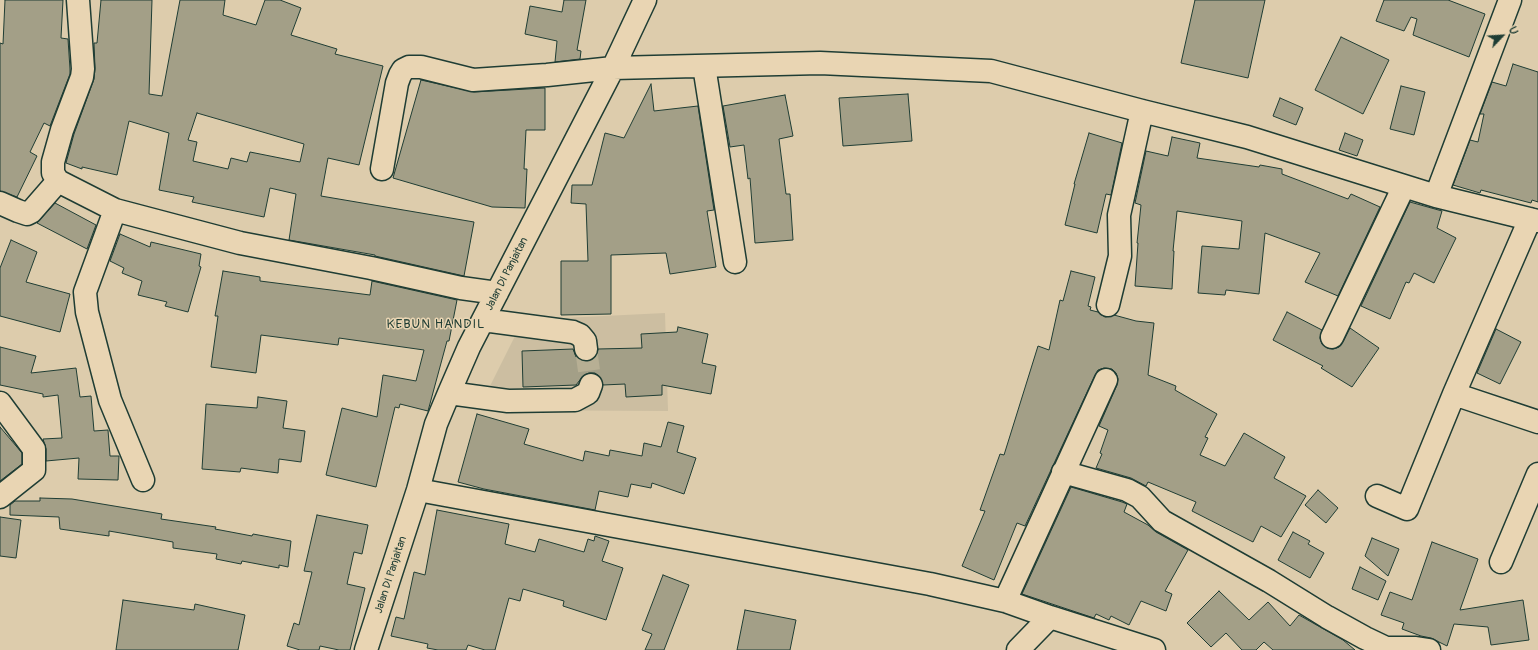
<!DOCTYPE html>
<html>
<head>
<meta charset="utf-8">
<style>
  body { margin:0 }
  #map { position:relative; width:1538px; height:650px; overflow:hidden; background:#ddccac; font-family:Pangolin,sans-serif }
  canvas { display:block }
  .north { position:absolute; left:1482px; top:16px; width:40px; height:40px; -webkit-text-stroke:3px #e9d5b3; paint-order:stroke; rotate:65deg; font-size:11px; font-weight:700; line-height:16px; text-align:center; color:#1f3d34 }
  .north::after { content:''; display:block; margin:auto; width:14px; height:18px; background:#1f3d34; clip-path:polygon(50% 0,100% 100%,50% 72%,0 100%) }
</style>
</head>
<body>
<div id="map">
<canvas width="1538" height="650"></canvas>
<div class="north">U</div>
</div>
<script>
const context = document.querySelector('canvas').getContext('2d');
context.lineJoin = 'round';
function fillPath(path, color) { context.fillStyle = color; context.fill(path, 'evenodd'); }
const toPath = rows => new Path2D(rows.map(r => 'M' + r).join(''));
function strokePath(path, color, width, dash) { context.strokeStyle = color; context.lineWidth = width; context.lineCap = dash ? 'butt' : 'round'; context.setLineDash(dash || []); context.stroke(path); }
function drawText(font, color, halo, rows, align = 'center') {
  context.font = font + ' Pangolin,sans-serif'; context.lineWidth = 3; context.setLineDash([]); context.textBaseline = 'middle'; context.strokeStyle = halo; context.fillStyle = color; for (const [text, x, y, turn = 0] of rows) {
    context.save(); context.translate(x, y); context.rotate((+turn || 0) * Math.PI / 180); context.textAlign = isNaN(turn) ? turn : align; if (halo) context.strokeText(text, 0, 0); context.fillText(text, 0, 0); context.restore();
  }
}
fillPath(toPath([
  [665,313,668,411,478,410,523,320]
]), '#ccbea1');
const building = toPath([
  [5,0,63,0,61,38,68,39,70,69,70,74,50,126,44,123,30,152,37,156,17,197,0,191,0,43,3,44,5,0],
  [101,0,152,0,149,94,162,96,180,0,225,0,223,15,256,25,265,0,280,0,301,8,291,35,337,49,335,54,383,66,359,165,328,158,321,196,474,222,464,276,375,256,375,255,289,240,296,194,270,188,264,217,192,202,194,197,159,190,169,133,129,121,117,175,82,167,82,169,66,163,74,134,94,79,95,68,94,43,97,43,101,0],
  [197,113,304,144,300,162,250,152,247,162,231,158,228,169,193,161,197,142,188,140,197,113],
  [564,0,586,0,577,50,581,51,580,59,555,62,557,41,525,34,530,6,562,12,564,0],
  [1195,0,1265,0,1248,78,1181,63,1195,0],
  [1384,0,1448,0,1485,14,1469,57,1413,35,1417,19,1411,17,1404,31,1376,21,1384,0],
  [1341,37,1389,60,1363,114,1315,90,1341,37],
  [1513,64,1538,72,1538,202,1532,200,1531,203,1481,190,1480,193,1453,185,1470,140,1478,142,1484,114,1480,114,1492,82,1506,86,1513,64],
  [421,80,474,92,545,88,545,130,526,130,524,169,527,169,525,208,492,207,393,178,421,80],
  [651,84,654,111,698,106,714,210,707,211,716,267,670,274,666,253,611,255,611,314,561,315,561,261,588,261,586,204,571,203,572,185,592,185,605,133,624,138,651,84],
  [1401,86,1425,92,1414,135,1390,129,1401,86],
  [908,94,912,141,843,146,839,98,908,94],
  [785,95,793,136,779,139,786,194,790,194,793,240,755,243,750,178,748,179,744,145,730,147,723,106,785,95],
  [1280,98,1303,108,1296,125,1273,116,1280,98],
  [1089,133,1122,143,1111,195,1106,194,1097,233,1065,225,1075,184,1074,184,1089,133],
  [1345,133,1363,140,1357,156,1339,150,1345,133],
  [1172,137,1200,143,1197,158,1259,167,1260,165,1282,169,1282,174,1348,199,1351,194,1380,207,1338,296,1305,282,1320,253,1265,233,1259,294,1226,290,1225,295,1198,293,1202,246,1239,249,1242,221,1177,211,1173,251,1174,251,1172,289,1135,286,1138,243,1137,243,1141,205,1135,203,1146,151,1168,156,1172,137],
  [1410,202,1442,211,1437,228,1456,238,1434,283,1414,273,1409,283,1406,282,1390,319,1361,306,1410,202],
  [55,203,96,225,87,249,37,223,55,203],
  [120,234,150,247,151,242,201,254,199,266,201,267,188,312,165,306,167,302,138,295,142,281,122,273,124,268,110,261,120,234],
  [11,240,37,252,26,282,70,294,60,332,0,316,0,268,11,240],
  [223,271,260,277,260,281,370,295,372,281,457,300,449,341,447,341,428,411,400,404,399,408,395,407,376,487,326,475,342,408,377,417,383,375,416,381,424,350,339,338,338,345,261,335,256,373,211,367,218,316,215,316,223,271],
  [1071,271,1095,277,1088,306,1091,307,1090,310,1098,312,1100,314,1105,317,1114,315,1136,321,1154,323,1148,375,1176,386,1175,390,1217,414,1205,437,1208,438,1200,455,1225,466,1244,433,1285,457,1274,478,1306,496,1281,537,1261,526,1253,542,1192,511,1196,502,1148,482,1146,486,1131,478,1096,468,1102,454,1100,453,1108,430,1099,426,1117,385,1118,379,1116,373,1112,369,1104,368,1098,370,1095,375,1025,526,1017,523,994,580,962,566,985,511,980,510,1000,454,1004,455,1038,346,1049,350,1060,300,1063,301,1071,271],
  [1287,312,1322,330,1320,338,1322,344,1327,348,1333,349,1339,347,1343,342,1350,328,1379,348,1352,387,1321,368,1323,366,1273,340,1287,312],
  [678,327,708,334,702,363,716,366,711,394,662,385,662,395,626,397,625,384,603,385,600,377,595,373,589,373,583,376,576,385,523,387,522,351,573,349,576,357,582,361,588,361,594,359,597,354,598,349,642,348,641,334,677,332,678,327],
  [1496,329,1521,342,1500,384,1477,373,1496,329],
  [0,347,36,356,31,373,76,368,80,397,91,396,94,431,108,430,110,456,119,456,118,480,78,479,79,458,46,461,46,449,43,439,62,438,58,395,43,397,43,394,0,385,0,347],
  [258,397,287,401,283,428,305,431,301,462,279,459,278,473,241,468,240,472,202,469,206,404,257,408,258,397],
  [477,414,529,429,524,444,583,461,585,451,609,456,610,450,642,456,644,443,661,447,668,422,684,426,677,452,696,458,684,494,652,483,651,488,631,484,628,497,599,491,595,510,484,489,458,482,477,414],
  [0,427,22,453,22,464,0,481,0,427],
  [1071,487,1122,502,1127,504,1124,512,1148,525,1156,532,1188,550,1165,591,1172,594,1166,611,1141,601,1129,625,1111,616,1109,620,1096,614,1094,618,1022,594,1071,487],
  [1318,490,1338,508,1326,523,1305,505,1318,490],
  [40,498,72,499,162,514,161,519,216,527,215,529,252,536,253,534,291,541,288,567,279,565,279,568,242,561,241,564,216,559,217,554,173,548,173,542,109,531,109,536,60,529,59,517,10,515,10,505,15,501,40,501,40,498],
  [437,510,509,524,505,544,535,552,539,539,584,552,588,539,594,541,595,536,609,541,602,561,623,568,606,620,563,606,564,601,523,589,520,601,509,598,495,650,485,650,468,645,466,650,438,650,427,648,428,644,391,636,396,617,404,619,414,572,425,575,437,510],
  [317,515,368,525,362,554,354,552,347,584,365,588,350,650,339,650,320,646,319,650,300,650,287,646,294,623,299,625,312,572,304,571,317,515],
  [0,517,21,520,16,558,0,556,0,517],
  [1293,532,1310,541,1308,544,1324,553,1310,578,1278,560,1293,532],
  [1372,538,1399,549,1388,576,1365,556,1372,538],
  [1432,542,1478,559,1460,610,1523,600,1529,640,1491,645,1488,627,1454,624,1447,646,1431,638,1421,636,1402,629,1404,623,1381,615,1390,592,1412,600,1432,542],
  [1360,567,1386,581,1378,600,1352,589,1360,567],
  [663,575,689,585,664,650,645,650,652,634,642,630,663,575],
  [1219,591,1249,620,1268,602,1290,626,1299,615,1343,640,1355,650,1273,650,1264,642,1256,650,1242,650,1226,633,1211,647,1187,623,1219,591],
  [123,600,194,610,195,604,245,615,238,650,116,650,123,600],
  [745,610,796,620,790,650,737,650,745,610]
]);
fillPath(building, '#a39f87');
strokePath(building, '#1f3d34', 1);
strokePath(toPath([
  [586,349,591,385]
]), '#b7af94', 22, [22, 11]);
const minor = toPath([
  [78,0,83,69,82,77,62,130,53,162,53,173,58,181,115,210,240,243,371,268,461,288,497,293],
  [704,66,735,262],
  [382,169,397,83,400,75,403,70,409,67,421,67,473,80,547,75,613,68,820,63,991,71,1142,111,1247,137,1436,196,1538,221],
  [1436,196,1510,0],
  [0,203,18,211,27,214,31,212,58,181],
  [115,210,85,292,87,312,110,400,143,480],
  [1530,219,1454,394,1538,422],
  [1108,305,1120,256,1119,215,1142,111],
  [483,320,573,332,580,335,585,341,586,349],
  [1332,337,1404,186],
  [449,393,508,401,575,400,588,393,591,385],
  [0,403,34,449,34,470,0,497],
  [1063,472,1127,490,1140,497,1162,521,1269,581,1327,617,1365,638,1386,648],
  [418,490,930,584,1005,601,1050,617,1154,650],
  [1377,496,1407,509,1454,394],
  [1501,562,1538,474],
  [1005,601,1106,380],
  [366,650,418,490,436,424,449,393,469,347,613,68,645,0],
  [1018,650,1050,617],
  [1381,650,1386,648,1416,648,1429,650]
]);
strokePath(minor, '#1f3d34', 25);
strokePath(minor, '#e9d5b3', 22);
drawText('11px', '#1f3d34', '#e9d5b3', [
  ["Jalan DI Panjaitan",507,274,-63],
  ["Jalan DI Panjaitan",391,575,-72]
]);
context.letterSpacing = '1px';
drawText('13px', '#1f3d34', '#e9d5b3', [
  ["KEBUN HANDIL",436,325]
]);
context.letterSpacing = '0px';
</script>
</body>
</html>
